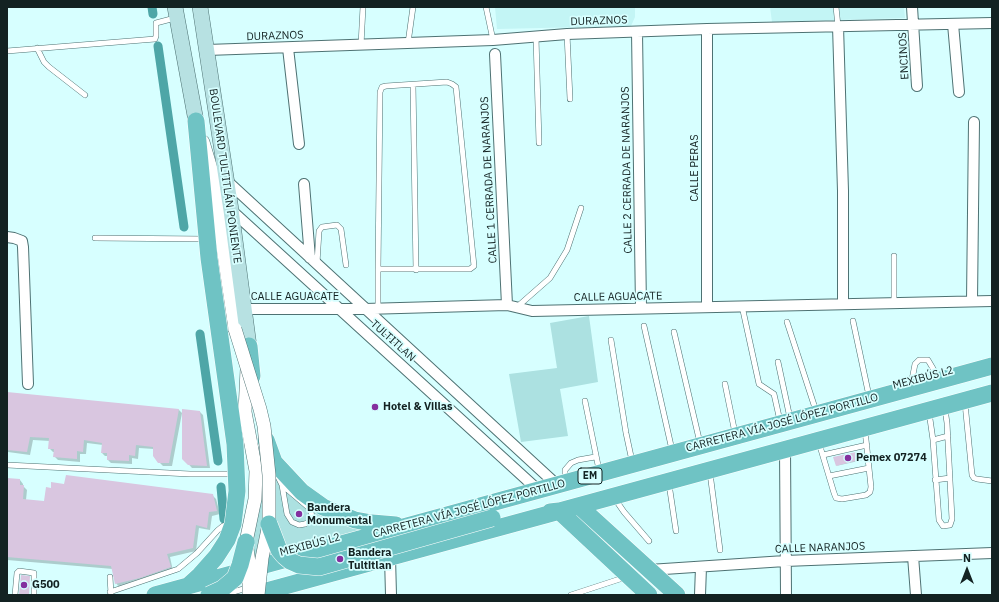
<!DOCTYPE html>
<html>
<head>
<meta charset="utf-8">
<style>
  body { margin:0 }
  #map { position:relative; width:999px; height:602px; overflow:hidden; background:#d7ffff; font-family:"IBM Plex Sans",sans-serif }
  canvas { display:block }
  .frame { position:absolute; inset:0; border:8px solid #132222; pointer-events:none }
  .north { position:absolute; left:947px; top:550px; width:40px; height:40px; -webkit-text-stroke:3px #d7ffff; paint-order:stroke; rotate:0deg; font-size:11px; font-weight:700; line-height:16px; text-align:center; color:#132222 }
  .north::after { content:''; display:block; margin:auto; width:14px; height:18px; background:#132222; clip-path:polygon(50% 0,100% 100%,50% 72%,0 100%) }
</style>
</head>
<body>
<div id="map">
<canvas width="999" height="602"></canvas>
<div class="frame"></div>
<div class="north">N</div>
</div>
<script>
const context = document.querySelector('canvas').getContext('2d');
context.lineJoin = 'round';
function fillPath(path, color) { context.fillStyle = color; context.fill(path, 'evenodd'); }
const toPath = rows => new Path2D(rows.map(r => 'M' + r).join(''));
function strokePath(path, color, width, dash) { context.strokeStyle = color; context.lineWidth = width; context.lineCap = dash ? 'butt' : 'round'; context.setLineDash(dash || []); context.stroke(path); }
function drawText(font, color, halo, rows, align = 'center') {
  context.font = font + ' "IBM Plex Sans",sans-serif'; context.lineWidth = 3.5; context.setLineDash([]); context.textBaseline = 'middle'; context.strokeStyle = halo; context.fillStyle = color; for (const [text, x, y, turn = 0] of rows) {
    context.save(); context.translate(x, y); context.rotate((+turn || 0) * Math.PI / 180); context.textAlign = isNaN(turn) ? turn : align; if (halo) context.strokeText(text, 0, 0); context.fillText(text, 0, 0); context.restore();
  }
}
fillPath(toPath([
  [495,7,635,7,635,17,631,26,497,29],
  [770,7,904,7,905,18,772,22]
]), '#c3f5f5');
fillPath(toPath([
  [589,316,598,382,560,389,568,436,521,442,509,374,557,368,550,323],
  [262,446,292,489,382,530,234,570]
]), '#ace1e1');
fillPath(toPath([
  [7,393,179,410,182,413,172,466,163,466,159,462,154,449,139,448,138,459,132,458,132,464,111,463,108,460,108,456,105,456,102,453,103,445,87,443,86,454,80,454,80,462,58,460,54,456,55,452,53,452,49,448,50,441,33,440,30,455,8,452],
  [200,412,203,415,210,468,192,468,184,459],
  [861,452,863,460,836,466],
  [7,479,20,480,23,484,23,486,27,490,26,500,45,502,212,495,216,499,220,514,212,516,210,530,199,528,196,551,170,557,173,571,119,587,116,583,113,569,7,560]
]), '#0003');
strokePath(toPath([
  [152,7,153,14],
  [158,46,184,227],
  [200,334,218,461],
  [221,487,224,519]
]), '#4ea6a7', 9);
fillPath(toPath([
  [7,392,179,409,169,463,158,463,153,456,153,447,136,445,135,456,129,455,129,461,107,460,107,453,101,453,102,443,84,440,83,452,77,451,77,459,53,457,54,449,48,449,49,438,30,437,27,452,7,450],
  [182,409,200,411,207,466,188,465,182,459],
  [861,451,863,459,836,466,833,457],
  [66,475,213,494,217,511,209,512,207,528,196,525,193,548,167,554,171,567,140,578,115,584,111,566,7,557,7,478,20,479,20,485,24,485,23,499,44,501,46,487,51,488,51,482,64,484],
  [21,575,30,576,29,595,19,595]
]), '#d9c6e0');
const service = toPath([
  [486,7,493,40],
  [836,7,838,26],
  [567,34,570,99],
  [536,37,539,143],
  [408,43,413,7],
  [361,45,363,7],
  [37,48,44,62,49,67,85,95],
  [7,51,155,39,156,36,156,23,175,18],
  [413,85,416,270],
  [95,238,205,239],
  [894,256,894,303],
  [317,263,319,231,322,227,337,225,341,229,346,265],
  [378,269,470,269,474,266,456,87,452,84,447,82,386,86,382,87,380,92,378,269,378,309],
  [742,306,759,384,774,394,780,421],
  [517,307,550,278,567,250,581,208],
  [853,321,869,396],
  [787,322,816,411],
  [644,326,672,450],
  [674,332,700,443],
  [611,340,626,433,632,461],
  [778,362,790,418],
  [725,384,735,433],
  [911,385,915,364,919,360,928,360,938,377],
  [585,401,599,470],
  [965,403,972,475,974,478,977,479,992,481],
  [929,412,933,440,939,520,943,526,950,525,952,519,947,423,945,409],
  [933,440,948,436],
  [819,443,834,493,836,498,842,499,866,495,870,492,871,487,865,430],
  [823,455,867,445],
  [7,465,190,474,233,474],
  [710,473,720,550],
  [277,475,282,485,287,514,292,522,299,525,305,524,310,521,312,517,311,512,308,507,282,485],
  [829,476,869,468],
  [565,479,565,470,571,463,578,460,595,457],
  [935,480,950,478],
  [669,484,676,531],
  [615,499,624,512,649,541],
  [110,577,111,594],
  [110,592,178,569,197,553,218,530,223,526,230,524],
  [226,594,247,588],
  [15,595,17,573,19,571,34,573,34,595],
  [571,595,626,577]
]);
const minor = toPath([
  [912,7,917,86],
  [953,24,959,92],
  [838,26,843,191,843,304],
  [637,32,641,308],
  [288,48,299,144],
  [207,50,493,40,567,34,707,29,992,23],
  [495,54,507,305],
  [227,181,557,485],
  [304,184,310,258],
  [231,210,538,490],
  [7,237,14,238,22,241,23,247,28,384],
  [972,301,974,122],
  [707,307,707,29],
  [245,309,365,309,507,305,532,311,992,301],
  [785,449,786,595],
  [913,556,916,595],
  [390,557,391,595],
  [649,570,785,561,992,553],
  [700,595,701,567]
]);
const tertiary = toPath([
  [203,142,212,172,235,329],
  [246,542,255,499,256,471,245,412,247,369]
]);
const secondary = toPath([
  [175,7,196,121],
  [200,7,231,210,249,346]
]);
const primary = toPath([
  [249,346,252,376],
  [266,440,274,462,302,492,323,507,355,520,372,523,396,525],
  [579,506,677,595],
  [550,512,559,511,649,595],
  [189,585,200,575,216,557,227,540,233,524,237,491,235,444,209,258,196,121],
  [155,595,992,366],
  [252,595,992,393]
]);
strokePath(service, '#4e7273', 6);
strokePath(minor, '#4e7273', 12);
strokePath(tertiary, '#4e7273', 14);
strokePath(secondary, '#4e7273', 16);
strokePath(primary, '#fff', 18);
strokePath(service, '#fff', 5);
strokePath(minor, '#fff', 10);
strokePath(tertiary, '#fff', 13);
strokePath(secondary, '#b7e1e2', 15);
strokePath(primary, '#6fc3c4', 17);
const tertiaryBridge = toPath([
  [235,329,260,409,264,426,269,475,269,524,262,558,258,595],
  [247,549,249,562,249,595]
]);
const primaryBridge = toPath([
  [269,524,279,550,284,556,290,561,299,565,319,567,492,518],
  [209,595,222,589,235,578,240,565,246,542]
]);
strokePath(tertiaryBridge, '#4e7273', 14, []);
strokePath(primaryBridge, '#fff', 18, []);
strokePath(tertiaryBridge, '#fff', 13);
strokePath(primaryBridge, '#6fc3c4', 17);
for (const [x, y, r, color] of [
  [375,407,4,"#842f9e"],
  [848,458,4,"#842f9e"],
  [299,514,4,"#842f9e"],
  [340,559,4,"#842f9e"],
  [24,585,4,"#842f9e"]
]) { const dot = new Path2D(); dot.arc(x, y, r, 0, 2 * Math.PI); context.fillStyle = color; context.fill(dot); strokePath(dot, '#d7ffff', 1.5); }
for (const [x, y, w] of [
  [590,476,24]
]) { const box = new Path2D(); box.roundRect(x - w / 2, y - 8, w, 16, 3); context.fillStyle = '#d7ffff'; context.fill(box); strokePath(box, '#132222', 1); }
drawText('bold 10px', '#132222', null, [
  ["EM",590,476]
]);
drawText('11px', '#132222', '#d7ffff', [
  ["DURAZNOS",599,21,-2],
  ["DURAZNOS",275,36,-2],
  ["ENCINOS",904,56,-93],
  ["CALLE PERAS",695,168,-90],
  ["CALLE 2 CERRADA DE NARANJOS",627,170,-91],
  ["BOULEVARD TULTITLÁN PONIENTE",225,176,82],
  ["CALLE 1 CERRADA DE NARANJOS",489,180,-93],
  ["CALLE AGUACATE",295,297],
  ["CALLE AGUACATE",618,297,-1],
  ["TULTITLAN",393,341,42],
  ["MEXIBÚS L2",923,378,-15],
  ["CARRETERA VÍA JOSÉ LÓPEZ PORTILLO",782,423,-15],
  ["CARRETERA VÍA JOSÉ LÓPEZ PORTILLO",469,509,-15],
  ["MEXIBÚS L2",310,545,-15],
  ["CALLE NARANJOS",820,548,-2]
]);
drawText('bold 11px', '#132222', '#d7ffff', [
  ["Hotel & Villas",383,407],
  ["Pemex 07274",856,458],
  ["Bandera",307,508],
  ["Monumental",307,521],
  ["Bandera",348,553],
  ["Tultitlan",348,566],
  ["G500",32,585]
], 'left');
</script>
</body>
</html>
